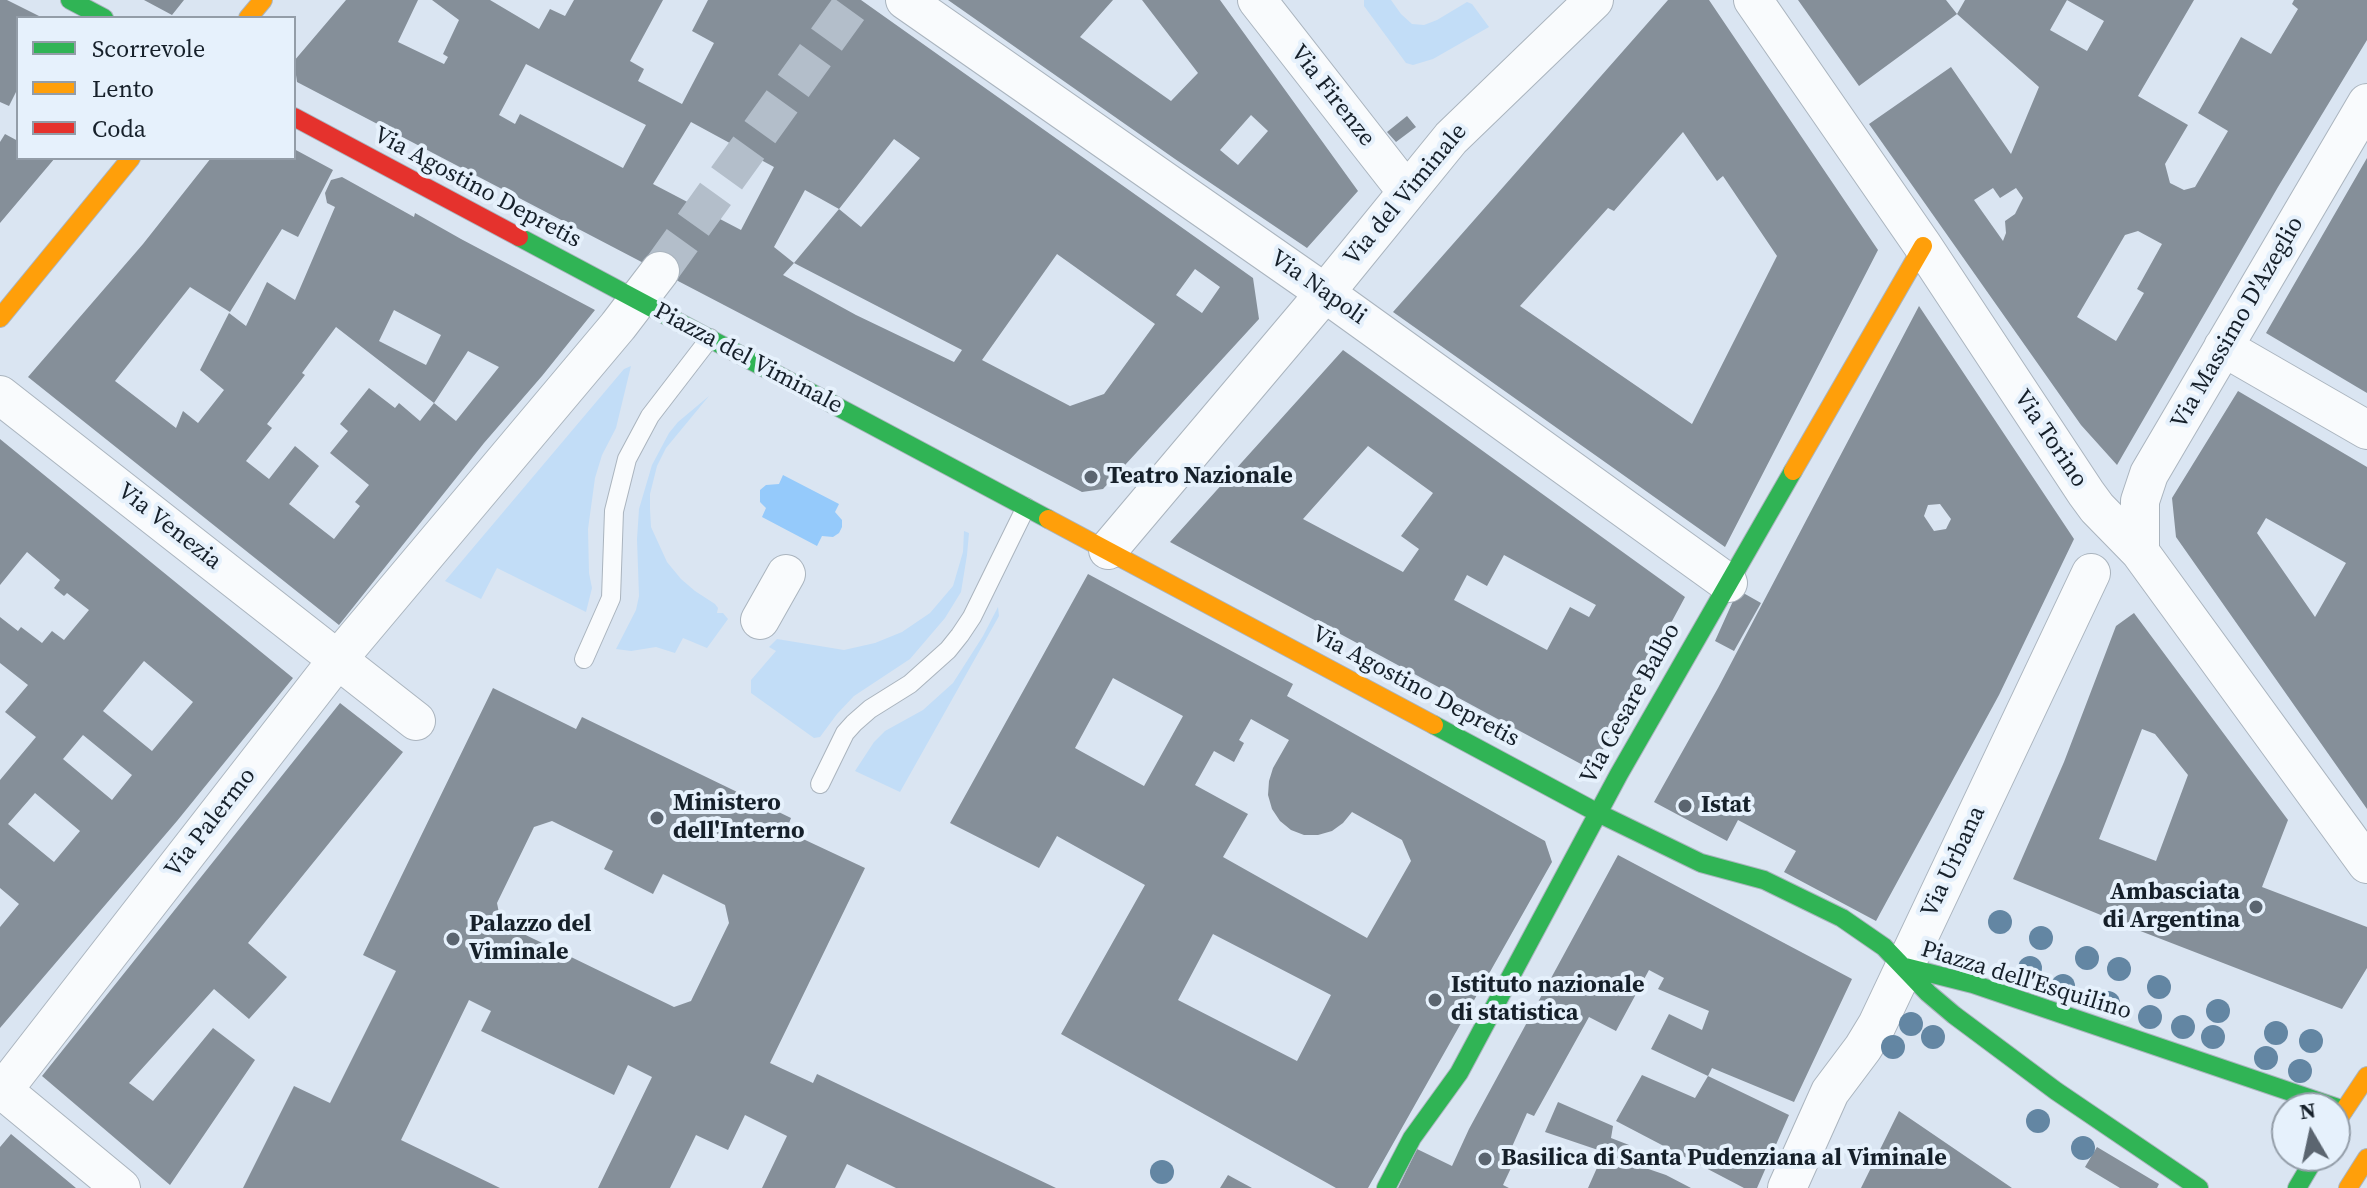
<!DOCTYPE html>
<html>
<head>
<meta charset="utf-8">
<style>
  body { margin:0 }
  #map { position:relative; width:2367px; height:1188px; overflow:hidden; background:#dae5f2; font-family:"Source Serif 4",serif }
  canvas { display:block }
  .legend { position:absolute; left:16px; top:16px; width:280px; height:144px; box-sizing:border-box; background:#e6f1fc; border:2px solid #939da8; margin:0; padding:10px 14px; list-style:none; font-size:24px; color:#16202a }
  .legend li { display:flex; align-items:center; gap:16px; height:40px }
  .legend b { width:40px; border:2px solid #939da8 }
  .north { position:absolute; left:2271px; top:1092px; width:80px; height:80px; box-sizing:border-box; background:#e6f1fc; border:2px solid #939da8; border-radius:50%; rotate:351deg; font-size:22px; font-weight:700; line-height:32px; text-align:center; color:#16202a }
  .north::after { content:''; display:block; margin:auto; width:28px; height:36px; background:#5b6570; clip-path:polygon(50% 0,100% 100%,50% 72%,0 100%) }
</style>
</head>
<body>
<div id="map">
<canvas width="2367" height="1188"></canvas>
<ul class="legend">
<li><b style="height:10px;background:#30b455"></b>Scorrevole</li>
<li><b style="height:10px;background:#ff9f0a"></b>Lento</li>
<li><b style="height:10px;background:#e5322d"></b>Coda</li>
</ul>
<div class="north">N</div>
</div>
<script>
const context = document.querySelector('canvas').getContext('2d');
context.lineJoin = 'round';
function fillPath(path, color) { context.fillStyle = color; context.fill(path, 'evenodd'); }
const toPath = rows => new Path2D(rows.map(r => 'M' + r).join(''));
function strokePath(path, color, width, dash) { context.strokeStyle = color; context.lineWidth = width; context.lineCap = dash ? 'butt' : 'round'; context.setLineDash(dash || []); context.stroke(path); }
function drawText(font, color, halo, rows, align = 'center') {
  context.font = font + ' "Source Serif 4",serif'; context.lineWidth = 8; context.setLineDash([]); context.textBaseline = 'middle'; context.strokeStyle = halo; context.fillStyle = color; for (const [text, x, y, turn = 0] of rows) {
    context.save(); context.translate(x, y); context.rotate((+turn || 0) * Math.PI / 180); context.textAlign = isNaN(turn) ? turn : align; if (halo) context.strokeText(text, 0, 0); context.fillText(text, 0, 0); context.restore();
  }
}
fillPath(toPath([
  [1364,0,1391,0,1401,14,1412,24,1424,25,1437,20,1467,2,1472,4,1489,27,1433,59,1413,65,1406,63,1364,6],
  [631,366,616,428,602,455,595,478,588,529,589,573,592,588,586,612,497,568,481,599,445,581,624,369],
  [709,396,666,448,657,466,650,494,650,509,651,527,667,562,681,579,695,591,715,604,718,608,717,613,723,613,728,619,707,648,683,638,675,653,656,647,631,651,616,649,636,610,639,596,637,539,639,509,652,465,669,433,678,422],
  [964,531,969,533,967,555,961,592,945,618,910,659,854,696,837,714,820,737,814,738,751,693,751,680,776,651,769,647,777,639,844,650,875,643,902,632,930,613,953,586,963,552],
  [998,607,999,616,900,792,855,771,874,742,885,731,923,710,953,683,983,636]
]), '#c2ddf7');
fillPath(toPath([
  [783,475,839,504,835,512,842,520,842,527,839,533,833,537,822,536,817,546,762,517,766,508,760,502,760,490,766,485,779,484]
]), '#95cafb');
fillPath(toPath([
  [0,0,7,0,43,18,18,18,18,88,9,106,0,102],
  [144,0,184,0,172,15],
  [346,0,418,0,398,42,444,64,448,57,443,54,459,20,432,0,490,0,539,29,550,9,565,16,574,0,663,0,630,61,644,69,638,81,682,104,714,43,692,31,708,0,861,0,1253,278,1259,319,1103,489,1082,492,297,82,294,61],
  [526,64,646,125,623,168,520,114,515,124,499,115],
  [691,122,774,167,741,230,653,184],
  [894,139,920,158,861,227,839,209],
  [805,190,839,209,794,263,774,247],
  [1057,254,1155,324,1104,394,1070,406,982,360],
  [794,263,962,350,954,362,856,315,783,275],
  [1195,269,1220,287,1202,313,1176,295],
  [948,0,1113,0,1080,37,1171,101,1198,73,1142,0,1220,0,1358,191,1307,248,1175,159],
  [1251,115,1268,131,1238,165,1220,150],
  [1668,0,1709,0,1878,250,1725,547,1393,312],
  [1683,132,1717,181,1723,176,1777,256,1692,424,1520,306,1608,208,1614,211],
  [1798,0,1946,0,1957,14,1859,86],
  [1965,0,2194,0,2138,96,2188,125,2165,164,2170,183,2184,190,2195,187,2228,131,2198,113,2241,37,2271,54,2298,9,2292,4,2294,0,2367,0,2367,40,2278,187,2117,465,2081,425,1869,124,1951,67,2011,154,2039,87,1957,14],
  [2067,0,2104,21,2087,51,2050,30],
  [1993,188,2000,198,2016,188,2023,198,2015,214,2005,221,2006,233,2003,241,1974,200],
  [2138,231,2162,244,2137,289,2144,293,2116,341,2077,317,2125,235],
  [1407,116,1416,127,1396,142,1387,132],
  [5,134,18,141,18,158,55,158,0,223,0,142],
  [294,149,333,170,298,237,282,229,230,312,190,287,115,381,176,428,183,411,198,423,224,390,200,370,229,313,246,326,267,282,295,300,335,207,327,203,325,193,331,180,342,177,414,217,415,213,461,239,595,310,542,376,484,443,339,625,28,377,143,244,211,158,294,158],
  [394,310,441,335,426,365,379,341],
  [336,327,434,403,468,351,499,367,456,421,434,403,420,421,399,403,395,408,369,388,340,424,348,431,330,453,369,485,355,502,360,506,334,539,289,504,319,466,295,446,269,479,246,461,272,428,267,424,305,375,302,373],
  [2367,158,2367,393,2266,333],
  [1919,306,2074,539,1999,695,1876,921,1784,872,1796,851,1738,820,1727,841,1654,802,1718,688],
  [1940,504,1951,519,1946,529,1934,531,1924,516,1928,505],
  [1343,350,1685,597,1592,770,1170,542],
  [1368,446,1433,493,1401,536,1419,549,1403,572,1303,519],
  [1504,555,1596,605,1589,617,1570,607,1547,650,1454,600,1467,575,1487,586],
  [2238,391,2367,467,2367,809,2176,537,2172,498],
  [2266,518,2346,563,2315,617,2257,533],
  [0,439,293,678,177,821,0,1028,0,927,19,904,0,888,0,780,36,737,5,712,28,685,0,663,0,617,18,631,21,627,42,643,52,631,64,640,89,610,67,593,64,596,54,588,60,580,27,552,0,585],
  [144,661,193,702,152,751,103,711],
  [83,735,132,775,112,800,63,759],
  [35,793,80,831,54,862,8,824],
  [1088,574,1293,684,1287,696,1545,841,1552,862,1368,1188,1336,1188,1061,1034,1145,885,1057,836,1039,868,950,823],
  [1113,678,1183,716,1144,786,1075,748],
  [1251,719,1289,740,1273,768,1269,781,1268,795,1272,809,1280,821,1291,830,1304,835,1318,835,1332,831,1343,823,1352,812,1402,840,1411,861,1367,938,1223,857,1248,814,1195,785,1214,751,1234,762,1244,743,1239,740],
  [1213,934,1331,995,1297,1061,1178,1000],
  [1738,590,1761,603,1734,651,1715,641],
  [2134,613,2288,820,2262,887,2367,927,2367,968,2342,1009,2130,927,2013,879,2064,762,2116,626],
  [2142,729,2155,734,2188,775,2156,861,2099,839],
  [493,688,576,729,582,717,791,818,786,831,865,868,770,1063,813,1083,817,1074,1056,1188,896,1188,847,1164,835,1188,762,1188,787,1136,745,1115,728,1150,696,1135,670,1188,598,1188,652,1077,628,1065,614,1095,481,1031,491,1011,469,1000,401,1140,500,1188,243,1188,294,1086,330,1103,396,971,363,955],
  [552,821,613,851,604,869,653,894,663,874,725,905,729,923,691,1001,674,1007,501,923,497,903,534,827],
  [340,703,403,752,248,943,287,977,249,1019,214,989,129,1083,153,1101,213,1028,255,1060,170,1185,42,1076],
  [1618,855,1852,979,1794,1102,1712,1068,1708,1076,1789,1115,1757,1188,1744,1188,1616,1121,1642,1075,1695,1098,1708,1076,1651,1049,1669,1014,1702,1030,1709,1011,1658,989,1664,978,1649,970,1616,1031,1589,1017,1534,1116,1527,1113,1511,1149,1518,1153,1503,1185,1509,1188,1398,1188,1417,1149,1452,1166,1469,1129],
  [1558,1102,1613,1126,1611,1138,1629,1145,1622,1160,1666,1175,1691,1188,1588,1188,1604,1152,1545,1132],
  [1899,1111,2012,1188,1861,1188],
  [11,1134,76,1188,0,1188,0,1147],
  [2097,1147,2159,1184,2157,1188,2120,1188,2085,1167],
  [1228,1175,1252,1188,1220,1188]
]), '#858f99');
strokePath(toPath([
  [660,271,855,0]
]), '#b3beca', 38, [38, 19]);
const lane = toPath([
  [584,659,611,598,614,511,627,459,650,416,710,338],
  [820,784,845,733,854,723,870,709,910,684,948,650,960,635,972,617,1026,507]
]);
const street = toPath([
  [905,0,1325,293,1728,583],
  [1257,0,1407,192],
  [1753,0,1923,246,2086,493,2097,508,2140,552,2367,864],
  [2223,347,2367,430],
  [0,395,416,721],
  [1108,550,1325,293,1451,138,1594,0],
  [2140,552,2140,501,2149,474,2367,103],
  [760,620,786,574],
  [0,1088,121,1188],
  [0,1094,338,659,618,326,660,271],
  [1787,1188,1830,1092,1863,1048,1877,1025,2091,573]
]);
const fast = toPath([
  [70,0,104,18],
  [519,237,1048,519],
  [1434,725,1598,813,1701,863,1764,880,1842,918,1884,947,1928,993,1954,1015,2056,1091,2199,1188],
  [1905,967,1973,984,2344,1110],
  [1386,1188,1412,1138,1459,1073,1619,774,1793,471],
  [2297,1188,2316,1156]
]);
const slow = toPath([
  [248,18,263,0],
  [0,318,131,158],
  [1793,471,1923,246],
  [1048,519,1434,725],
  [2335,1124,2367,1076],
  [2348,1188,2367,1158]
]);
const jam = toPath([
  [294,117,519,237]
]);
strokePath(lane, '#aab4be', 20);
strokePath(street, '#aab4be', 40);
strokePath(fast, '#aab4be', 20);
strokePath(slow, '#aab4be', 20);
strokePath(jam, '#aab4be', 20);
strokePath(lane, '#f9fbfd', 18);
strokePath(street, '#f9fbfd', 38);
strokePath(fast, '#30b455', 18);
strokePath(slow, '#ff9f0a', 18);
strokePath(jam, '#e5322d', 18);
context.fillStyle = '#6386a3';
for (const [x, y] of [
  [2000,922],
  [2041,938],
  [2087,958],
  [2030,968],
  [2119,969],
  [2063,986],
  [2159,987],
  [2108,1003],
  [2218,1011],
  [2150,1017],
  [1911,1024],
  [2183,1027],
  [2276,1033],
  [1933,1037],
  [2213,1037],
  [2311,1041],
  [1893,1047],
  [2266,1058],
  [2300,1071],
  [2038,1121],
  [2083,1148],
  [1162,1172]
]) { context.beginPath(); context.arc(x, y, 12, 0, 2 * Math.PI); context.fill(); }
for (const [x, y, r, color] of [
  [1091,477,8,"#5b6570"],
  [1685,806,8,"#5b6570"],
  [657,818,8,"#5b6570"],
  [2256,907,8,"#5b6570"],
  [453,939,8,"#5b6570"],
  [1435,1000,8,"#5b6570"],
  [1485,1159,8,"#5b6570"]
]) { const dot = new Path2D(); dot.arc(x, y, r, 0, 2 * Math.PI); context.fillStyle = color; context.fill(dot); strokePath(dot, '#e6f1fc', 3); }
drawText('24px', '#16202a', '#e6f1fc', [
  ["Via Firenze",1332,96,52],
  ["Via Agostino Depretis",477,188,28],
  ["Via del Viminale",1406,195,-50],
  ["Via Napoli",1318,288,35],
  ["Via Massimo D'Azeglio",2238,323,-60],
  ["Piazza del Viminale",748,359,28],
  ["Via Torino",2050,439,56],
  ["Via Venezia",169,527,38],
  ["Via Agostino Depretis",1415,687,28],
  ["Via Cesare Balbo",1631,704,-61],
  ["Via Palermo",211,823,-52],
  ["Via Urbana",1954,862,-65],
  ["Piazza dell'Esquilino",2026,981,17]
]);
drawText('bold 24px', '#16202a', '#e6f1fc', [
  ["Teatro Nazionale",1107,477],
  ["Ministero",673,804],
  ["dell'Interno",673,832],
  ["Istat",1701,806],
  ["Ambasciata",2240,893,"right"],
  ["di Argentina",2240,921,"right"],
  ["Palazzo del",469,925],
  ["Viminale",469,953],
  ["Istituto nazionale",1451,986],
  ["di statistica",1451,1014],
  ["Basilica di Santa Pudenziana al Viminale",1501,1159]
], 'left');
</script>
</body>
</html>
